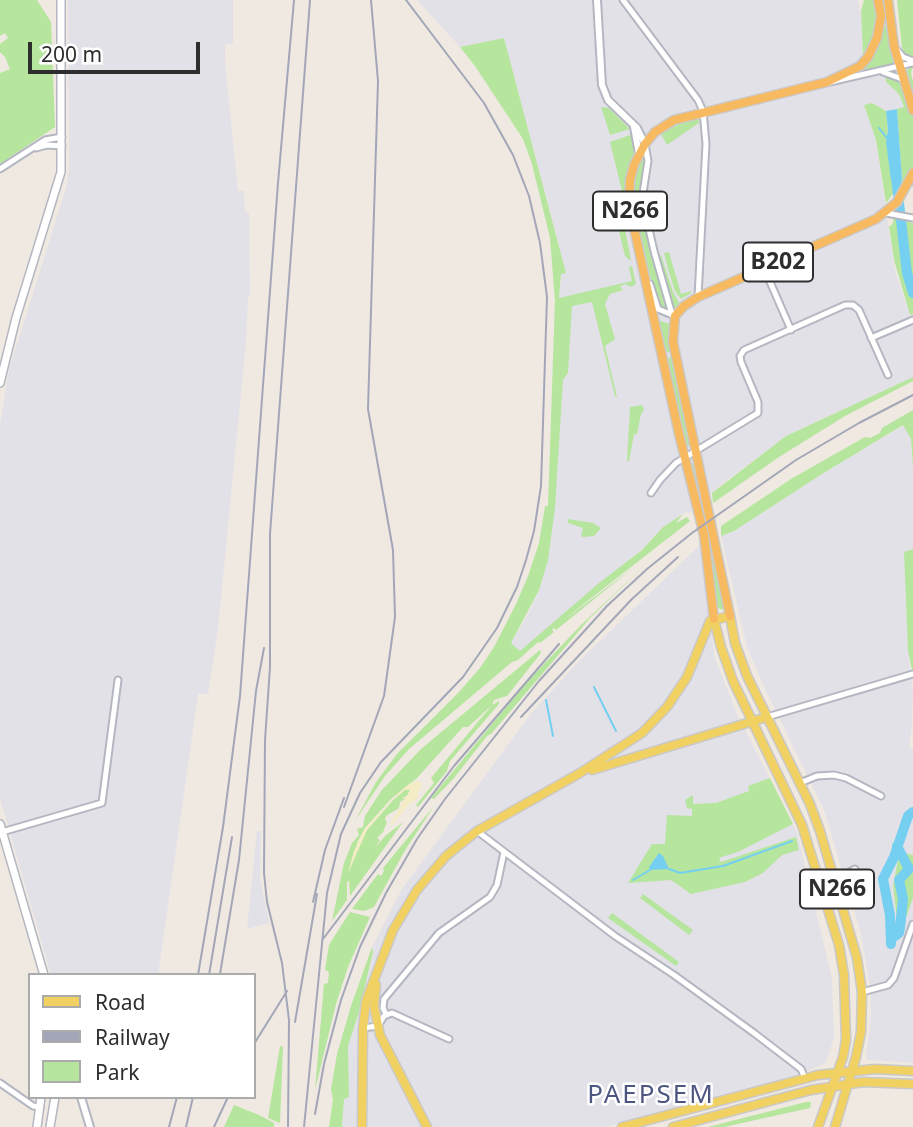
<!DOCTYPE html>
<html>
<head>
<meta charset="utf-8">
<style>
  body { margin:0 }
  #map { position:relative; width:913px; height:1127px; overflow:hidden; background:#efe9e1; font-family:"Noto Sans",sans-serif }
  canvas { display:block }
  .legend { position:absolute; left:28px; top:973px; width:228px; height:126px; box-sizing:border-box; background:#fff; border:2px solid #ababab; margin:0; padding:9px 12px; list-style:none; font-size:21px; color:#2e2e2e }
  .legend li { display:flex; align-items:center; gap:14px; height:35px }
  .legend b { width:35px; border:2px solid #ababab }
  .scale { position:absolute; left:28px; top:42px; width:172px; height:32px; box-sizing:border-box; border:4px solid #2e2e2e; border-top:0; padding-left:9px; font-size:21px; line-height:24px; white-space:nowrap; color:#2e2e2e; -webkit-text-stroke:5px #fff; paint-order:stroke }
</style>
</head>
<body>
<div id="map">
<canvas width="913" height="1127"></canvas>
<ul class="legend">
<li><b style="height:9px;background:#f2d163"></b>Road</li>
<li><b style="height:9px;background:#a3a6b8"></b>Railway</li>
<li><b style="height:19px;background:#b6e59e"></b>Park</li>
</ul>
<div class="scale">200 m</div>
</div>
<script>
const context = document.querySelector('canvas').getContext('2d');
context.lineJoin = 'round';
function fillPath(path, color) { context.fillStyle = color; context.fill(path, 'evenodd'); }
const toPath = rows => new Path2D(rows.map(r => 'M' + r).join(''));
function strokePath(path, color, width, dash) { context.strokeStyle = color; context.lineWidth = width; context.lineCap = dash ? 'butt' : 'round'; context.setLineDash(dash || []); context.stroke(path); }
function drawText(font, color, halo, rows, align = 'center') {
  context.font = font + ' "Noto Sans",sans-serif'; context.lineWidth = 5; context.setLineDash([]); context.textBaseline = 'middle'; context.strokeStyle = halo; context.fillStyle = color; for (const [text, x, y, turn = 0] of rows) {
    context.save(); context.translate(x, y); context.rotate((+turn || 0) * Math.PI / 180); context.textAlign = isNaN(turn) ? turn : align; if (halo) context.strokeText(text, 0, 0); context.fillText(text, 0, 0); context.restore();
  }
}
fillPath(toPath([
  [68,0,233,0,233,44,225,44,225,62,238,191,244,191,245,212,249,212,250,296,248,295,246,342,218,629,208,694,198,694,158,975,51,975,0,798,0,424,9,370,66,188,69,169],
  [417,0,858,0,861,15,863,57,884,68,886,82,899,94,904,108,886,111,872,103,864,105,876,140,895,271,910,315,913,314,913,377,786,436,722,484,690,513,686,512,663,527,642,549,520,652,511,643,525,620,539,590,551,537,563,380,568,373,559,299,561,274,566,272,504,38,460,47],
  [904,425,911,439,913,468,913,549,904,552,908,651,913,689,912,727,909,747,913,748,913,1063,868,1060,866,1057,871,1016,870,988,861,934,824,810,766,691,747,647,721,536,734,531,822,474],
  [700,545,715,658,737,714,797,832,832,978,834,1037,826,1063,798,1075,606,1127,342,1127,344,1098,349,1096,348,1046,359,1012,373,952,372,947,402,889,529,716,578,662],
  [257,831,261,831,260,878,269,923,247,929]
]), '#e3e1e8');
fillPath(toPath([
  [0,0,37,0,51,22,55,127,0,164,0,73,10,69,5,57,0,52,0,44,8,38,5,33,0,36],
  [864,0,874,0,877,24,886,26,895,65,849,76,863,57,861,11],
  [897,0,913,0,913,57,905,54,902,48],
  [504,38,566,273,561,274,559,298,632,281,629,267,632,266,636,284,631,287,626,284,620,286,623,290,610,294,605,304,615,339,605,346,617,397,615,396,592,302,572,306,568,373,563,380,555,508,548,560,539,590,511,643,520,651,599,583,642,550,663,527,683,514,676,523,687,517,690,521,581,606,564,620,634,567,556,630,554,628,552,630,554,632,540,643,538,642,518,660,512,662,409,749,385,776,355,821,376,782,397,754,459,692,480,668,494,647,516,604,528,576,539,543,545,506,548,506,555,301,550,238,532,164,523,139,475,66,460,47],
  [913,66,911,73,913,81,913,187,902,182,886,203,876,140,864,105,872,103,886,111,888,130,886,142,902,179,897,109,904,107,899,94,886,82,885,74,906,77,906,71],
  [601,107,609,108,630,129,610,135],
  [696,118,700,122,667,145,661,134,688,119],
  [633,134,636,149,629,167,625,191,622,191,610,142],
  [643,157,645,161,640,191,641,206,651,253,663,285,669,310,659,307,657,303,631,200,635,174,640,159],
  [620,207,628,244,631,261,625,256,617,223,617,210],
  [894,218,913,223,913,314,910,315,894,260,889,226,892,225],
  [669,252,681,294,691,291,691,293,681,299,675,291,668,269,664,253],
  [661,255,673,292,680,304,675,309,672,307,658,256],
  [657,320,670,324,670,352,664,352],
  [671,357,673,358,692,443,689,446,686,444,666,360],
  [913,377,913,381,845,416,779,457,713,503,712,493,786,436],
  [642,405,644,410,641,414,637,434,634,434,629,461,627,461,630,407],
  [913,410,913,468,911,439,903,425,822,474,734,531,721,536,721,526,791,479,865,437,870,438,880,433,882,428],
  [693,463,695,464,725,606,722,610,717,607,709,539,691,468],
  [568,519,593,523,601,528,594,536,583,537,581,536,583,528,568,523],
  [913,549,913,670,912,670,908,651,904,552],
  [643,567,590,618,491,734,487,736,454,778,434,799,431,798,525,684,580,626],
  [540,650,541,653,507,696,494,700,492,705,499,701,499,704,450,761,447,771,418,807,416,805,434,783,431,778,492,705,468,727,463,727,417,778,391,799,365,828,358,841,350,872,356,851,367,830,393,800,405,790,410,790,409,795,402,798,405,799,400,802,399,808,386,816,385,820,387,822,383,832,377,838,380,840,374,849,385,836,403,822,350,896,349,881,347,882,347,900,332,921,344,863,352,843,359,835,357,829,363,827,365,816,381,791,421,749],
  [770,778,793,824,740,851,719,858,721,862,796,837,799,850,782,855,763,873,745,882,691,894,671,880,628,883,652,844,665,844,667,815,692,816,692,809,687,808,685,800,693,795,693,804,716,803,749,791,748,786],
  [434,806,404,852,374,907,364,911,352,909,378,874,381,876,384,871,383,868],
  [904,853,913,855,913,898,902,929,898,928,893,885,899,856],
  [643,894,693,930,689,935,640,898],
  [350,912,370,917,348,967,336,1004,315,1090,324,984,328,983,329,972,325,970,329,945],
  [612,913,679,962,676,966,608,918],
  [372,947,373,952,359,1012,348,1046,349,1097,344,1099,342,1127,329,1127,333,1099,331,1089,337,1054,351,1006],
  [280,1046,283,1047,280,1123,268,1118],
  [806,1102,811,1102,810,1108,724,1127,708,1127],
  [234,1105,259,1115,274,1123,274,1127,224,1127]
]), '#b6e59e');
fillPath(toPath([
  [419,781,422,786,418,792,418,798,409,804,392,825,390,825,410,790,405,790,393,800,367,830,348,873,354,851,365,828,403,789,409,784]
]), '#f3ecc5');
fillPath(toPath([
  [897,109,902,179,891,180,886,142,888,130,886,111],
  [659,853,663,856,669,869,650,870,649,867]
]), '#75cff0');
strokePath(toPath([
  [879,128,887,138],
  [594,687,616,731],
  [546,700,553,736],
  [669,869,680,873,723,866,792,841],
  [633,880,650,870]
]), '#75cff0', 2);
strokePath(toPath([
  [895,168,907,273,913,293],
  [891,939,899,933,900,928,903,899,899,880,909,869,897,846],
  [891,944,890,915,883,879,894,857,908,816,913,812]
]), '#75cff0', 10);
const minor = toPath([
  [623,0,698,100,703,111,706,144,698,297],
  [896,49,903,57,913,61],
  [883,72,902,79],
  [830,82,913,63],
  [645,144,648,161,643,193,644,207,654,251,671,311,675,316],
  [36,148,47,145,62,146],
  [0,169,45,140,62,137],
  [886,213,913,218],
  [764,268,791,330],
  [650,284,658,309,675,316],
  [871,338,913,320],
  [651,493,660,480,676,463,758,413,758,402,741,362,740,356,744,350,845,305,853,305,859,310,888,375],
  [767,717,913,674],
  [800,783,817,776,834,775,846,778,881,796],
  [477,831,615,936,674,975,754,1033,801,1069,805,1078],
  [2,832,102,803,118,680],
  [821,882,843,876,855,869],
  [862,992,888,985,894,978,913,924],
  [386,1014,383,1008,384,999,439,933,490,897,497,885,504,852],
  [363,1028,378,1026,384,1016,392,1013,449,1039],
  [0,1083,33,1106,40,1107]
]);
const tertiary = toPath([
  [597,0,602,85,608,100,637,128,645,144],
  [634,127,639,154],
  [81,1097,90,1127]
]);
const secondary = toPath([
  [0,383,16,318,61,172,61,0],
  [0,824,44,975],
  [37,1127,41,1097],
  [50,1127,55,1097]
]);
const primary = toPath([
  [714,619,721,647,733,681,802,825,839,945,844,975,846,1040,843,1057,818,1127],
  [592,770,767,717],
  [376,985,374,1006,380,1035,427,1127],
  [362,1127,363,1028,366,1001,393,930,417,890,446,856,477,831,580,773,642,733,667,707,687,677,710,621,730,616,735,643,747,676,810,804,820,831,857,958,862,992,861,1032,856,1057,835,1127],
  [622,1127,818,1075,875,1069,913,1071],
  [673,1127,811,1090,863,1082,913,1084]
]);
const trunk = toPath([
  [888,0,894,46,913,110],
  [730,616,673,342,675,316,684,306,698,297,876,219,897,202,913,173],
  [714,619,704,535,679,434,629,205,630,180,634,165,645,144,655,132,674,120,827,82,860,66,868,57,877,38,881,16,878,0]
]);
strokePath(minor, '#b4b7c1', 9);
strokePath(tertiary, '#b4b7c1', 10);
strokePath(secondary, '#b4b7c1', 10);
strokePath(primary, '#c9c9c9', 11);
strokePath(trunk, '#c9c9c9', 11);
strokePath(minor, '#fff', 5);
strokePath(tertiary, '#fff', 6);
strokePath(secondary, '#fff', 7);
strokePath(primary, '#f2d163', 8);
strokePath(trunk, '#f8ba60', 8);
strokePath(toPath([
  [521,717,632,599,678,557],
  [344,807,384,696,395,617,393,550,368,409,378,81,371,0],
  [313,902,325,850,344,798],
  [323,939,454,766,559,644],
  [220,974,239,860,256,691,264,648],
  [198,975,223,827,240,696,278,183,294,0],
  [209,975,232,837],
  [295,1022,317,894],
  [254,1044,287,991],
  [315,1114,324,1064,341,1000,360,947,386,893,417,839,445,799,539,681,607,606,647,569,692,533,796,460,859,423,913,395],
  [169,1127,177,1097],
  [186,1127,193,1097],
  [214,1127,228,1097],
  [288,1127,289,1020,282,963,267,902,264,873,265,740,270,667,270,534,310,0],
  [304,1127,327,893,341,834,360,793,381,762,463,677,497,628,517,587,526,560,534,531,541,486,547,297,540,243,529,196,513,155,484,103,406,0]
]), '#a3a6b8', 2);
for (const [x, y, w] of [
  [630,211,74],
  [778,262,70],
  [837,889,74]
]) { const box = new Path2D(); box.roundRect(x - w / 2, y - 19.5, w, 39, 5); context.fillStyle = '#fff'; context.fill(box); strokePath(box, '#2e2e2e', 2); }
drawText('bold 23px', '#2e2e2e', null, [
  ["N266",630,211],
  ["B202",778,262],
  ["N266",837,889]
]);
context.letterSpacing = '2px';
drawText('26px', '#4d5680', '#fff', [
  ["PAEPSEM",651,1096]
]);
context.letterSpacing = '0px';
</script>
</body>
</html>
